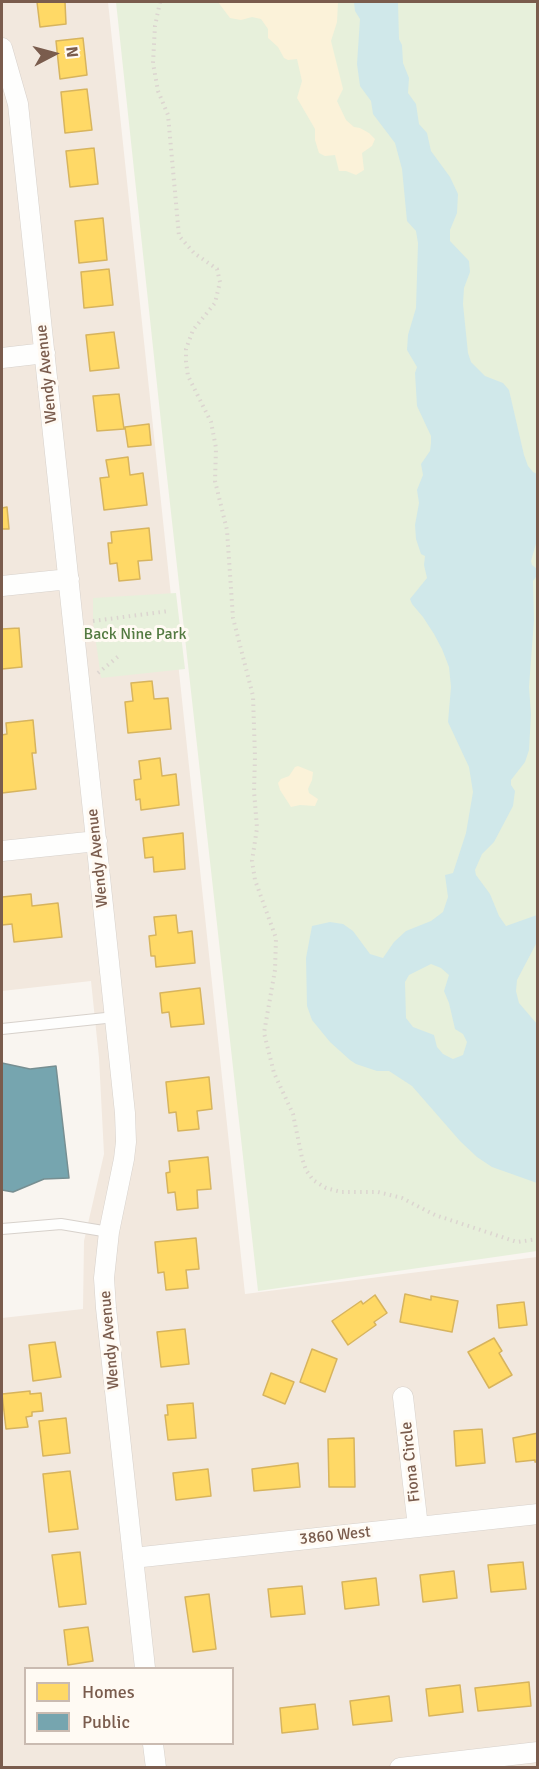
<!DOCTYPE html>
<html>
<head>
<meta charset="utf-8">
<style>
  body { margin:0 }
  #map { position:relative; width:539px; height:1769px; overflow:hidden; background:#f9f5f0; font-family:Signika,sans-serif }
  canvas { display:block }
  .frame { position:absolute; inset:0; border:3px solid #7a5c4d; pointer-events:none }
  .legend { position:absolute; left:24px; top:1667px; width:210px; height:78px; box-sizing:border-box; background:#fffaf3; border:2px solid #cabbb1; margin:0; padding:8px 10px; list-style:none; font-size:18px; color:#7a5c4d }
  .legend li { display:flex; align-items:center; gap:12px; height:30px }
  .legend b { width:30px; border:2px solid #cabbb1 }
  .north { position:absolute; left:24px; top:24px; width:60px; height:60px; -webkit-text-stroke:4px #fffaf3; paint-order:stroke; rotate:84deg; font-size:16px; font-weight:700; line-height:24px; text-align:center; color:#7a5c4d }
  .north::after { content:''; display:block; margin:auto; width:21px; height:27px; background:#7a5c4d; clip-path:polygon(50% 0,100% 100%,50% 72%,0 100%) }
</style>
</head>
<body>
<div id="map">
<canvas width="539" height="1769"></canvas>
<div class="frame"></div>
<ul class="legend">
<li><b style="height:16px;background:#ffd966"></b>Homes</li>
<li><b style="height:16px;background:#76a5af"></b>Public</li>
</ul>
<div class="north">N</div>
</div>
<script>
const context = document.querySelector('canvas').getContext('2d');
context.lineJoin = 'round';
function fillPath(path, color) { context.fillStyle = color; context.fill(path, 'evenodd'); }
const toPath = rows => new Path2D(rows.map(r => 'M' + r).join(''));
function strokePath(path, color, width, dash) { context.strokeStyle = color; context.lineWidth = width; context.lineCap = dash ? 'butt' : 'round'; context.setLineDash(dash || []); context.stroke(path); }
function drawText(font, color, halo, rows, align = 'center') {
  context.font = font + ' Signika,sans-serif'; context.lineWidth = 6; context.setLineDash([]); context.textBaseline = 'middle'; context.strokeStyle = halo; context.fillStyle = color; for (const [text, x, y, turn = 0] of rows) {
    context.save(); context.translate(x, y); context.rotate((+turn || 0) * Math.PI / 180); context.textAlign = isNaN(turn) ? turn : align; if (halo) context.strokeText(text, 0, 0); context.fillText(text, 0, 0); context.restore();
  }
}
fillPath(toPath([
  [2,2,108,2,245,1294,537,1257,537,1767,2,1767,2,1318,83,1309,84,1241,104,1154,99,1058,91,981,2,991],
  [26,1668,232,1668,232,1744,26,1744]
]), '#f2e8de');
fillPath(toPath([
  [116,2,537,2,537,1251,258,1291,164,450],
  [176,593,185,669,101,678,93,621,93,598]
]), '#e7f0db');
fillPath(toPath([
  [218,2,338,2,337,22,331,41,343,89,337,101,346,120,354,127,360,128,369,133,375,139,372,146,362,153,364,170,356,175,346,171,339,171,335,155,325,156,319,153,315,140,315,129,297,98,302,81,297,59,288,60,284,58,278,47,268,38,268,29,261,19,252,17,241,20,230,18],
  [298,766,313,772,312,780,308,789,309,793,318,799,315,806,300,805,291,807,280,790,278,783,281,779,289,776,295,767]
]), '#fbf2d9');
fillPath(toPath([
  [354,2,398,2,399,39,402,45,403,63,409,78,408,93,416,104,419,124,427,133,431,151,450,177,458,194,457,213,450,230,450,241,469,261,470,272,464,288,463,304,468,353,471,362,485,376,503,383,509,390,524,455,528,466,533,472,537,474,537,540,531,561,532,565,537,569,538,574,533,581,534,620,529,687,531,714,529,750,525,762,511,780,511,785,515,791,513,806,494,842,482,854,475,870,476,875,490,894,499,916,506,926,537,915,537,942,517,980,516,991,519,1003,537,1024,537,1183,492,1167,477,1157,460,1141,412,1086,389,1071,377,1071,356,1064,350,1060,330,1042,312,1020,307,1006,306,958,312,926,330,922,343,924,353,931,370,954,383,958,394,942,406,931,431,921,443,912,448,897,445,875,453,873,466,833,473,792,469,767,448,722,451,687,449,667,442,649,434,634,423,617,412,604,410,599,427,578,424,565,425,556,421,554,416,539,415,525,419,503,417,490,423,475,421,464,430,451,431,443,431,436,417,406,415,373,417,367,407,350,408,335,416,308,418,243,416,231,407,221,402,169,395,143,373,114,371,101,360,86,357,64,360,19,355,11],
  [431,964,441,968,449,975,444,991,449,1003,455,1029,463,1034,467,1042,463,1055,453,1059,443,1054,437,1047,434,1035,413,1027,406,1018,405,982,409,975]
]), '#d0e8ea');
const homes = toPath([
  [37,2,65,2,66,24,40,27,37,2],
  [83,38,87,75,60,79,56,41,83,38],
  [87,89,92,130,65,133,61,92,87,89],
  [94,148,98,184,70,187,66,151,94,148],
  [103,218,107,260,79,263,75,221,103,218],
  [109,269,113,305,84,308,81,272,109,269],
  [114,332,119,368,90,371,86,335,114,332],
  [119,394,124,429,97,431,93,396,119,394],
  [149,424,151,445,128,447,125,427,149,424],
  [128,457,130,475,143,473,147,505,104,510,100,478,109,477,106,460,128,457],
  [7,507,9,529,2,529,2,508,7,507],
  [149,528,152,560,138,561,140,579,119,581,117,563,110,564,108,543,112,543,111,532,149,528],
  [19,628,22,667,2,669,2,629,19,628],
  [152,681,154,699,168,698,171,729,128,733,125,702,133,701,131,683,152,681],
  [33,720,36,753,32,753,36,789,2,793,2,735,7,734,6,723,33,720],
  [160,758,162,776,176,774,179,805,141,810,140,799,136,800,134,780,141,779,139,761,160,758],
  [183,833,185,869,154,872,153,857,145,858,143,838,183,833],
  [31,894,32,906,58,903,62,937,14,942,12,924,2,925,2,897,31,894],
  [176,915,178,933,192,931,195,963,156,967,155,956,151,956,149,936,156,935,154,917,176,915],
  [200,988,204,1024,171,1027,169,1012,162,1013,160,993,200,988],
  [209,1077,212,1109,197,1111,199,1129,178,1131,176,1112,169,1113,166,1082,209,1077],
  [208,1157,211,1189,197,1190,198,1208,177,1210,175,1192,168,1193,166,1173,170,1172,169,1161,208,1157],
  [196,1238,199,1269,186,1270,188,1288,166,1290,164,1272,158,1273,155,1242,196,1238],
  [405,1294,431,1300,431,1296,458,1301,452,1332,400,1322,405,1294],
  [375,1295,387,1313,374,1322,376,1325,348,1345,332,1321,361,1301,363,1304,375,1295],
  [524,1302,527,1325,499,1328,497,1305,524,1302],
  [185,1329,189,1364,161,1367,157,1332,185,1329],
  [494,1338,502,1351,499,1353,512,1375,489,1388,468,1352,494,1338],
  [55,1342,61,1377,33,1381,29,1345,55,1342],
  [312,1349,337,1359,325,1392,300,1382,312,1349],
  [271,1373,294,1382,285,1404,263,1395,271,1373],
  [30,1391,30,1394,41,1393,43,1411,32,1412,32,1416,26,1417,28,1427,6,1429,2,1394,30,1391],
  [193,1403,196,1438,168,1440,165,1415,168,1415,167,1405,193,1403],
  [66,1418,70,1453,43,1456,39,1421,66,1418],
  [482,1429,485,1463,456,1466,454,1431,482,1429],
  [538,1433,538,1462,535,1462,535,1460,516,1462,513,1438,538,1433],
  [354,1438,355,1487,329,1487,328,1439,354,1438],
  [298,1463,300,1487,254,1491,252,1469,298,1463],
  [208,1469,211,1496,176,1500,173,1473,208,1469],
  [70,1471,78,1529,49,1532,43,1474,70,1471],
  [80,1552,86,1604,59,1607,52,1555,80,1552],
  [523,1562,526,1589,491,1592,488,1565,523,1562],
  [454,1571,457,1598,423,1602,420,1575,454,1571],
  [376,1578,379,1605,345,1609,342,1582,376,1578],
  [302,1586,305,1614,271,1617,268,1589,302,1586],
  [209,1594,216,1649,193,1652,185,1597,209,1594],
  [88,1627,93,1661,68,1665,64,1630,88,1627],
  [529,1682,531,1706,478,1711,475,1688,529,1682],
  [460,1685,463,1712,429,1716,426,1689,460,1685],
  [389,1696,392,1721,353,1725,350,1701,389,1696],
  [315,1704,318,1729,282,1733,280,1708,315,1704]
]);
fillPath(homes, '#ffd966');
strokePath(homes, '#d7b45e', 1.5);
const public = toPath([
  [2,1063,30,1069,56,1066,69,1178,44,1179,13,1192,2,1190,2,1063]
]);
fillPath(public, '#76a5af');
strokePath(public, '#778f92', 1.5);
const lane = toPath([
  [2,1029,115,1017],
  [2,1229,61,1224,109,1232]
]);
const street = toPath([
  [2,48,18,104,125,1113,126,1142,124,1159,109,1232,104,1278,106,1308,145,1668],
  [2,358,45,353],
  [2,586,69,579],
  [2,851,97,841],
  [403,1397,418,1527],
  [133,1558,538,1514],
  [153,1744,156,1768],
  [400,1768,538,1752]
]);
strokePath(lane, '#d7d1cb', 12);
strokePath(street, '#d7d1cb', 21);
strokePath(toPath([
  [160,2,155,26,153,63,158,91,168,115,179,236,194,253,217,269,220,282,215,303,193,330,186,349,186,362,188,376,211,422,216,448,215,481,227,530,233,618,253,696,255,757,254,791,257,828,252,861,255,880,276,938,275,970,264,1033,274,1073,293,1114,302,1158,306,1170,313,1180,326,1188,341,1192,378,1192,402,1198,435,1215,517,1242,538,1239],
  [93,621,169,611],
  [98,673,120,655]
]), '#dcd5d0', 4, [1.5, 4.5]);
strokePath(lane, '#fefefd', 10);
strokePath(street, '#fefefd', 20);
drawText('16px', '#7a5c4d', '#fffaf3', [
  ["Wendy Avenue",47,374,-96],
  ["Wendy Avenue",98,858,-96],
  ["Wendy Avenue",110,1340,-95],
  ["Fiona Circle",411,1462,-96],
  ["3860 West",335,1536,-6]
]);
drawText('16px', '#537a41', '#fffaf3', [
  ["Back Nine Park",135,635]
]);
</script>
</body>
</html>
